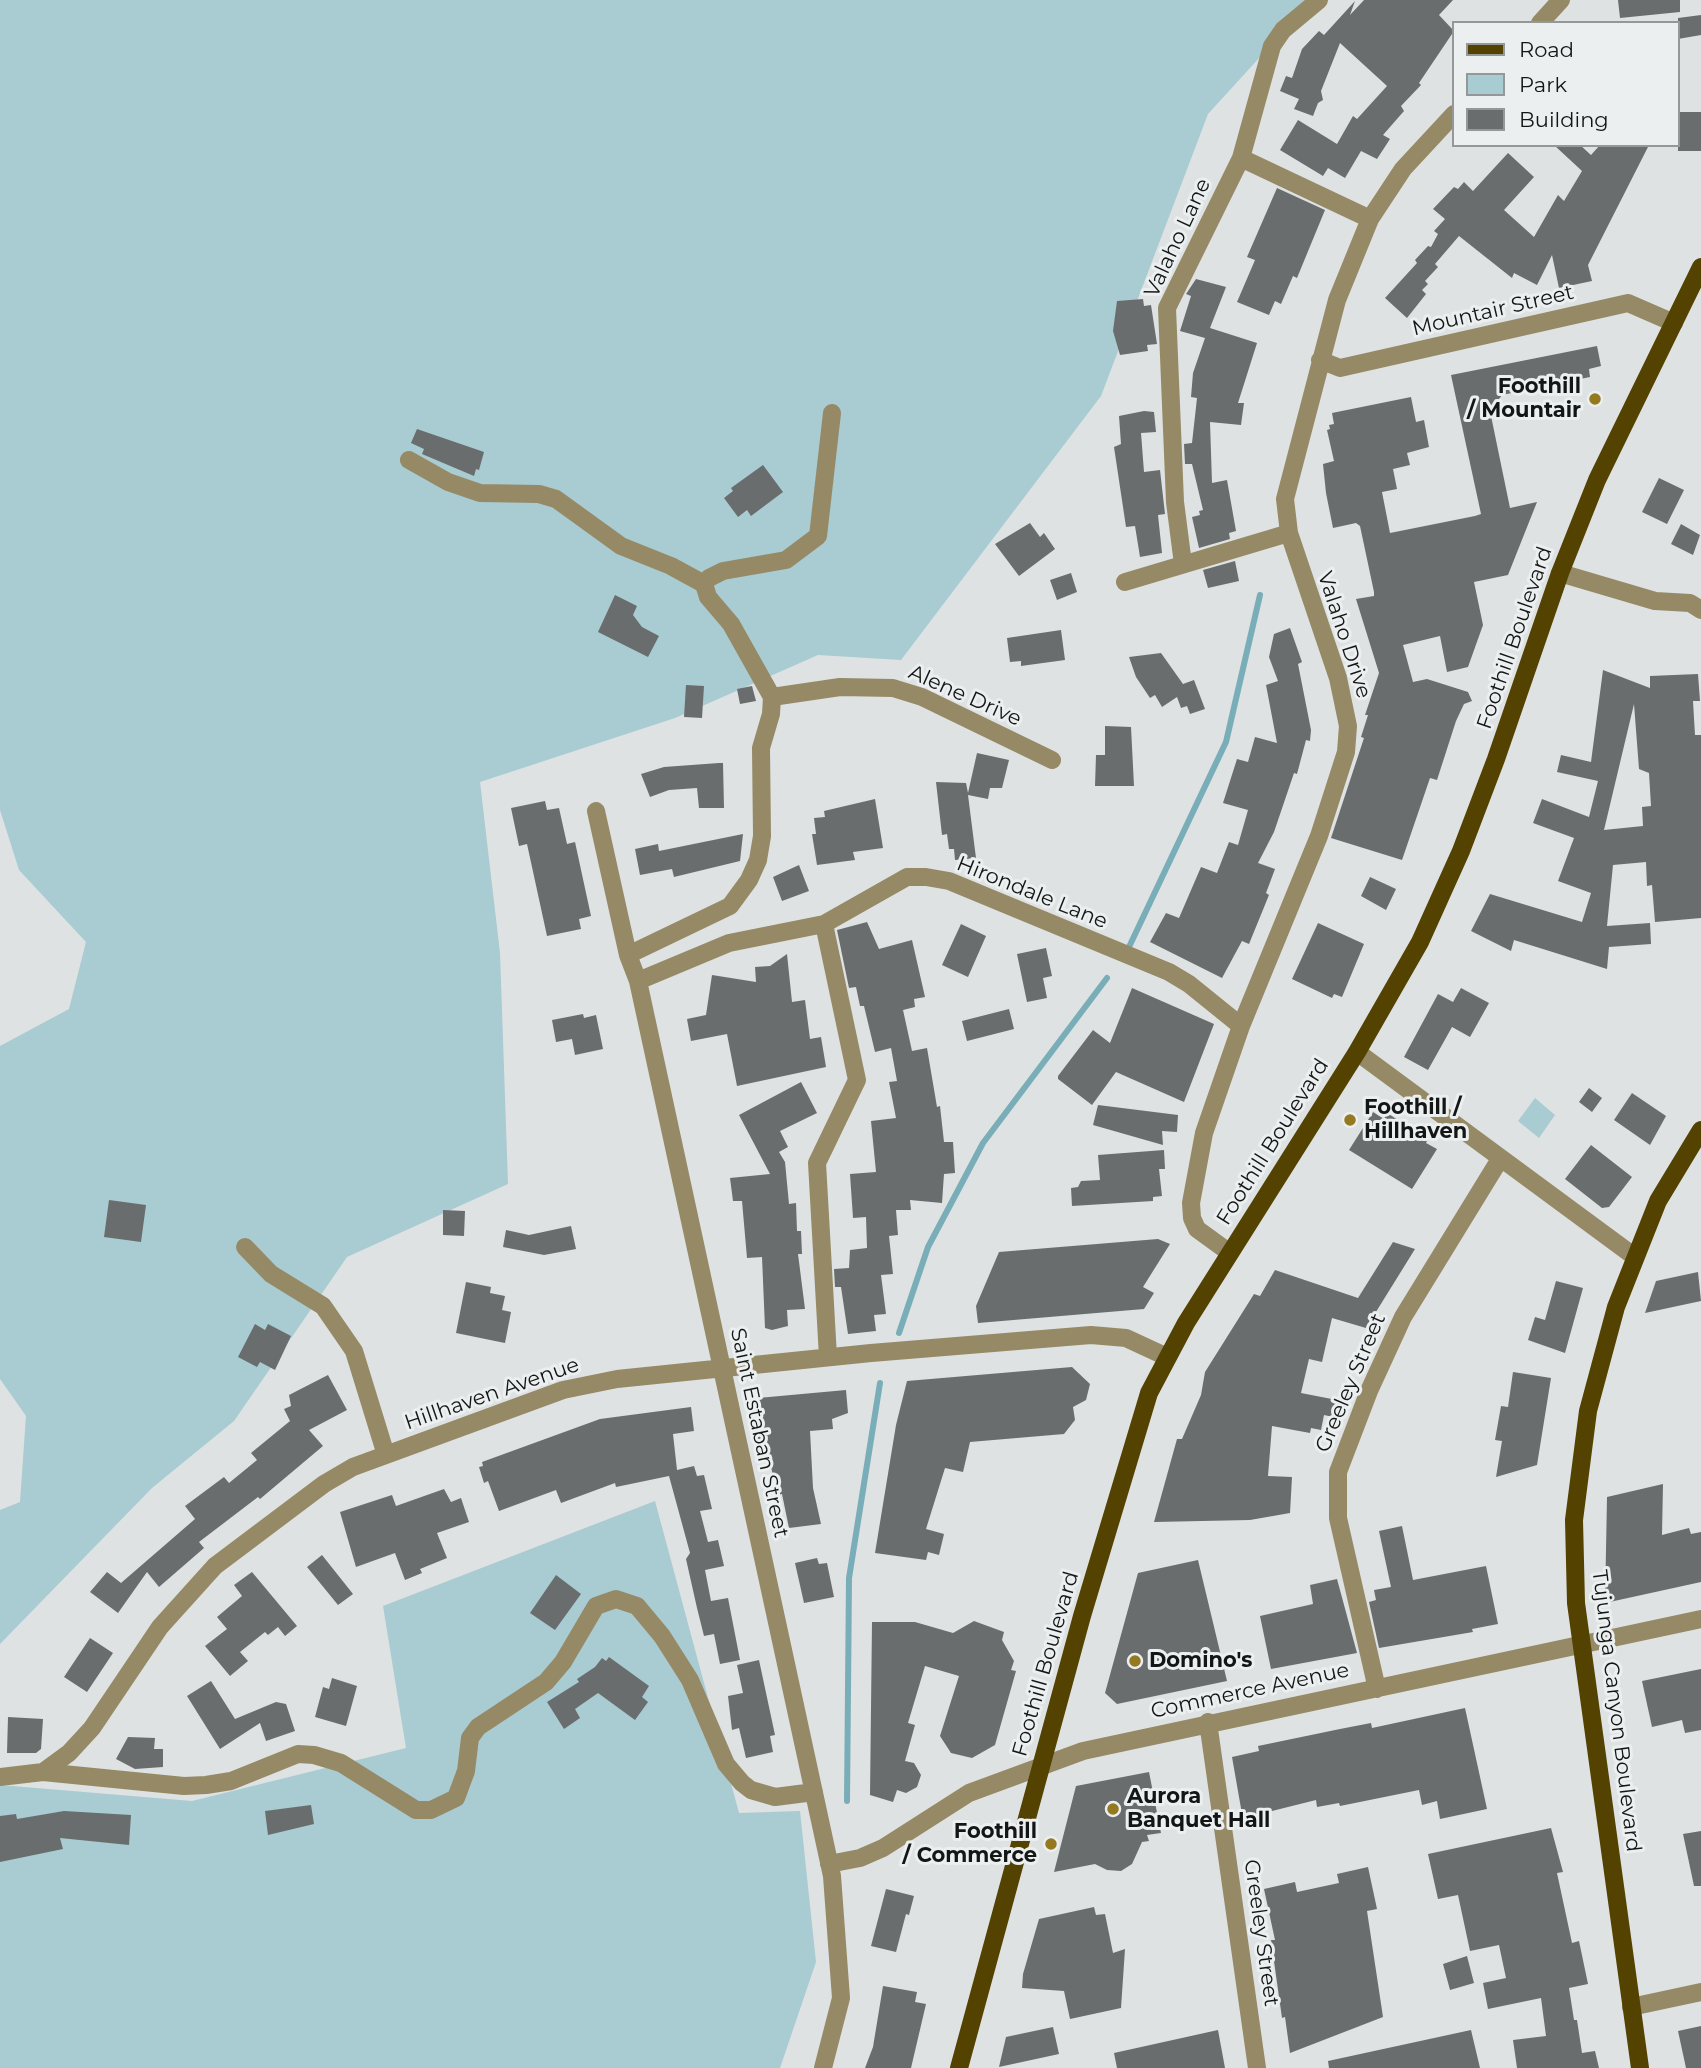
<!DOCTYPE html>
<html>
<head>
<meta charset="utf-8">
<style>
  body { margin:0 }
  #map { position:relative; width:1701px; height:2068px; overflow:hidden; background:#dee2e3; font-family:Montserrat,sans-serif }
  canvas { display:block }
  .legend { position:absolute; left:1452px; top:21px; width:228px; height:126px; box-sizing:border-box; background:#ebeff0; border:2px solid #959898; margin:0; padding:9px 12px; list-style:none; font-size:21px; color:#141515 }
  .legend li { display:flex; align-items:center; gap:14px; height:35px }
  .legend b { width:35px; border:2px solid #959898 }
</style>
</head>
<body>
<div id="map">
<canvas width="1701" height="2068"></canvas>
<ul class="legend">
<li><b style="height:9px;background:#544200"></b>Road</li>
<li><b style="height:19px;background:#a9cbd2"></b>Park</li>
<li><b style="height:19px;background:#696d6d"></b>Building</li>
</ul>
</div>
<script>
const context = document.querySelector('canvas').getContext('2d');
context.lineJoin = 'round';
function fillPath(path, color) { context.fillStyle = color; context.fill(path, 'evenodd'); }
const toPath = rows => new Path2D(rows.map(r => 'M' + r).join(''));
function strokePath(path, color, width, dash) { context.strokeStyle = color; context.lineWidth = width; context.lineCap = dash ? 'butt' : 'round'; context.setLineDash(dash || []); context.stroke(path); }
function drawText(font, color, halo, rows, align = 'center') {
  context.font = font + ' Montserrat,sans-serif'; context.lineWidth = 6; context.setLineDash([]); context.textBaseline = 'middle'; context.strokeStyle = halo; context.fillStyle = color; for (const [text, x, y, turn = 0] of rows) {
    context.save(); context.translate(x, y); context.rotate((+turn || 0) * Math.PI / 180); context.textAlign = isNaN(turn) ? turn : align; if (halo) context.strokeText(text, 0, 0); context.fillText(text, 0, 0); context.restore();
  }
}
fillPath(toPath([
  [0,0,1312,0,1208,114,1101,396,901,660,818,655,675,718,480,782,500,953,508,1184,347,1257,234,1421,152,1488,0,1644,0,1510,20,1502,26,1416,0,1379,0,1046,69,1009,86,942,19,870,0,810],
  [1535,1098,1555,1115,1539,1138,1518,1121],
  [655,1501,739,1813,800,1811,816,1962,780,2068,0,2068,0,1785,192,1801,406,1748,383,1606]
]), '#a9cbd2');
strokePath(toPath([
  [1129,947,1226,742,1260,595],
  [899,1333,928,1247,983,1143,1107,978],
  [847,1801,849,1578,880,1383]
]), '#79aeb8', 6);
fillPath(toPath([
  [1364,0,1453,0,1439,15,1454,31,1419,83,1421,85,1401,106,1404,111,1383,135,1390,139,1377,159,1361,151,1345,178,1328,168,1323,176,1280,150,1298,120,1337,144,1353,116,1357,119,1387,86,1340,43,1321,91,1323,100,1318,103,1313,116,1294,109,1299,99,1280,91,1286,76,1292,78,1302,49,1319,31,1324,35,1355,1,1350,15],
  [1618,0,1680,0,1680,12,1620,18],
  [1701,15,1701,35,1678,39,1678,18],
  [1678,112,1701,112,1701,151,1678,151],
  [1554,145,1580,145,1591,155,1600,145,1649,145,1588,265,1592,281,1559,288,1552,255,1537,285,1514,273,1512,278,1459,236,1435,264,1438,267,1425,281,1428,284,1422,290,1426,294,1407,318,1385,298,1417,263,1415,260,1428,246,1431,247,1438,234,1434,231,1445,219,1433,209,1454,187,1458,189,1464,182,1473,191,1508,153,1534,177,1504,210,1534,237,1558,195,1564,201,1582,171],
  [1277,188,1325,210,1297,278,1293,276,1281,304,1275,301,1269,315,1237,302,1255,260,1247,257],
  [1196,279,1226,287,1210,328,1257,343,1238,403,1244,403,1241,425,1210,422,1212,483,1227,480,1236,531,1229,533,1230,539,1199,548,1192,517,1200,515,1199,511,1203,510,1192,464,1185,464,1184,444,1192,443,1197,398,1191,397,1193,373,1205,338,1180,331,1191,296,1186,294],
  [1143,299,1144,306,1151,305,1157,344,1147,345,1148,351,1120,355,1113,331,1117,301],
  [1597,346,1601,366,1589,369,1590,377,1502,395,1490,411,1510,508,1537,502,1508,575,1474,582,1483,625,1468,667,1447,672,1440,636,1403,645,1413,682,1427,679,1468,692,1472,701,1464,704,1456,721,1437,780,1430,778,1402,860,1331,838,1364,738,1361,737,1368,715,1365,715,1379,673,1356,599,1374,596,1374,592,1360,526,1356,523,1333,528,1326,493,1323,464,1334,461,1327,430,1330,429,1329,425,1334,424,1332,413,1411,397,1416,422,1424,420,1429,447,1407,453,1410,465,1393,469,1397,489,1382,492,1390,533,1475,516,1481,514,1451,375],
  [1144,411,1154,412,1156,432,1141,433,1144,472,1160,470,1165,514,1158,515,1162,553,1140,557,1135,526,1126,527,1114,447,1121,444,1119,416],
  [417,429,484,452,479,470,476,469,474,476,422,454,424,449,411,443],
  [763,465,783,492,751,516,747,510,738,517,724,498,733,491,731,488],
  [1659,478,1684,490,1667,524,1642,512],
  [1030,523,1040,537,1044,533,1055,549,1019,576,995,544],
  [1681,524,1700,535,1693,555,1671,544],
  [1235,561,1239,581,1208,588,1203,570],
  [1071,573,1077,592,1057,600,1050,580],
  [615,595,637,606,633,615,642,627,659,636,648,657,598,632],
  [1290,628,1302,662,1298,664,1311,730,1310,741,1306,740,1297,774,1294,773,1274,832,1258,863,1275,869,1266,893,1269,895,1249,944,1242,941,1222,978,1150,942,1166,913,1179,918,1201,867,1217,873,1229,842,1238,845,1248,810,1223,803,1237,759,1248,762,1255,737,1277,743,1266,685,1278,681,1269,657,1274,634],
  [1061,630,1065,660,1021,666,1021,661,1010,662,1007,638],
  [1161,653,1183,684,1194,680,1205,709,1190,714,1187,706,1181,708,1177,697,1162,707,1155,695,1150,698,1136,677,1129,657],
  [1603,670,1650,688,1650,676,1698,674,1700,701,1693,701,1695,735,1701,735,1701,918,1655,922,1652,885,1647,886,1646,862,1613,865,1607,926,1650,923,1651,944,1609,947,1607,969,1514,940,1511,951,1471,931,1490,894,1582,922,1591,893,1558,881,1574,838,1533,823,1542,799,1589,817,1598,781,1557,772,1561,755,1591,762],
  [1634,704,1639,769,1649,773,1651,806,1642,807,1643,826,1604,830],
  [686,685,704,686,702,718,684,717],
  [752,686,756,701,740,704,737,689],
  [1105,726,1131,727,1134,786,1095,786,1096,755,1105,755],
  [977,753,1009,760,1002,788,990,788,988,799,968,795,976,858,955,860,954,849,949,849,947,834,942,835,936,782,966,783,968,793],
  [719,763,723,763,724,808,699,808,697,788,669,790,650,797,641,774,664,767],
  [875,799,883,848,853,852,855,860,817,865,812,834,816,834,814,818,825,817,824,811],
  [545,801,547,810,559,808,567,844,575,842,591,916,579,919,581,929,547,936,527,844,519,846,511,808],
  [743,834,740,861,674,877,672,869,640,875,635,849,658,844,659,851],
  [799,865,809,891,782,901,773,877],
  [1370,877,1396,889,1386,910,1361,896],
  [867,922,879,949,912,940,925,997,914,999,915,1007,903,1010,912,1051,927,1048,937,1107,940,1106,944,1142,953,1142,955,1173,944,1174,942,1203,910,1200,911,1210,896,1210,898,1235,889,1236,893,1274,881,1275,886,1314,874,1315,876,1331,848,1334,841,1287,835,1287,834,1269,849,1268,850,1250,867,1248,866,1217,853,1218,850,1174,876,1172,871,1121,896,1118,889,1082,897,1081,891,1048,875,1052,864,1006,860,1006,856,987,849,988,837,930],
  [1318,923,1364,944,1342,997,1334,994,1332,998,1292,979],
  [961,924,986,936,968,977,942,965],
  [1046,948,1052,976,1043,978,1047,998,1027,1002,1017,954],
  [787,954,792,1002,805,1000,810,1039,821,1037,826,1067,737,1086,727,1034,691,1041,687,1019,706,1015,712,975,756,982,755,967,770,966],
  [1132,988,1214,1024,1184,1102,1116,1072,1092,1105,1058,1079,1058,1076,1093,1030,1110,1043],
  [1461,988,1489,1003,1470,1037,1452,1027,1428,1070,1404,1057,1438,994,1453,1002],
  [1009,1009,1014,1029,967,1041,962,1021],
  [583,1014,584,1018,596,1015,603,1049,575,1055,572,1039,556,1042,552,1020],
  [801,1082,817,1113,780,1131,788,1147,779,1152,785,1162,789,1204,796,1203,797,1231,801,1231,802,1254,798,1254,805,1309,787,1310,788,1326,772,1330,765,1328,762,1257,747,1258,742,1201,733,1201,730,1178,770,1174,739,1115],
  [1589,1088,1602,1098,1592,1112,1579,1102],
  [1632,1093,1666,1116,1650,1145,1614,1120],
  [1098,1105,1178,1115,1177,1132,1162,1131,1163,1145,1093,1125],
  [1373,1112,1384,1119,1387,1113,1428,1139,1426,1143,1437,1149,1412,1189,1349,1150],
  [1591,1145,1632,1177,1609,1207,1602,1208,1565,1179],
  [1164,1150,1165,1169,1159,1169,1162,1196,1153,1197,1153,1201,1072,1206,1071,1188,1078,1187,1081,1181,1100,1180,1098,1155],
  [109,1200,146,1205,141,1242,104,1237],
  [443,1210,465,1211,464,1236,443,1235],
  [571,1226,576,1249,544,1255,503,1247,506,1230,529,1235],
  [1158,1239,1170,1244,1143,1287,1154,1293,1144,1309,978,1323,976,1306,999,1252],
  [1393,1242,1415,1249,1366,1328,1332,1318,1322,1362,1309,1359,1301,1393,1342,1401,1338,1418,1324,1415,1321,1430,1311,1428,1310,1433,1272,1426,1268,1476,1292,1477,1290,1513,1250,1520,1154,1522,1177,1439,1182,1439,1201,1395,1205,1372,1254,1294,1260,1296,1275,1270,1358,1298],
  [1698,1272,1701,1301,1645,1313,1656,1281],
  [1556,1281,1583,1288,1565,1353,1528,1340,1535,1317,1545,1320],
  [466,1282,491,1287,490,1293,505,1296,502,1310,511,1312,505,1343,456,1333],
  [255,1324,265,1330,268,1324,291,1336,275,1370,260,1362,257,1367,238,1357],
  [1072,1367,1090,1384,1086,1400,1073,1407,1075,1420,1064,1434,970,1442,963,1472,945,1468,926,1529,944,1534,939,1555,928,1552,926,1560,875,1553,896,1425,907,1381],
  [1513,1372,1551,1378,1537,1465,1496,1477,1502,1441,1495,1440,1501,1406,1508,1407],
  [328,1375,347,1410,309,1430,323,1446,260,1499,258,1497,199,1542,204,1548,159,1587,147,1572,118,1613,90,1592,107,1572,121,1583,195,1519,185,1506,224,1477,229,1483,257,1460,251,1453,290,1421,284,1409,291,1406,289,1395],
  [846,1390,848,1413,832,1419,833,1429,810,1431,813,1488,821,1524,789,1528,782,1494,777,1495,769,1457,762,1457,758,1447,756,1431,761,1430,758,1398],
  [691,1407,694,1431,673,1434,677,1470,694,1466,697,1476,704,1475,712,1509,700,1511,708,1542,718,1540,724,1566,705,1570,711,1601,728,1598,740,1660,720,1664,714,1634,704,1636,697,1608,686,1559,690,1553,669,1476,616,1487,615,1483,561,1503,556,1490,499,1511,488,1481,484,1483,479,1467,483,1466,482,1462,600,1419],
  [1663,1484,1662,1535,1689,1528,1691,1534,1701,1532,1701,1582,1605,1603,1607,1497],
  [444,1489,451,1502,461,1498,469,1522,437,1533,447,1558,420,1569,422,1573,405,1580,395,1553,356,1567,340,1512,392,1495,396,1506],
  [1402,1526,1413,1580,1486,1566,1498,1624,1472,1629,1473,1632,1379,1648,1369,1602,1376,1600,1374,1590,1391,1587,1379,1531],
  [322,1555,353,1594,338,1605,307,1567],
  [817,1558,819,1564,827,1563,834,1597,804,1603,795,1563],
  [1198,1560,1227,1681,1117,1704,1105,1693,1138,1573],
  [252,1572,297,1626,285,1636,278,1627,268,1635,265,1632,240,1652,248,1661,230,1676,205,1646,227,1629,217,1617,242,1596,234,1585],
  [556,1575,581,1594,555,1630,530,1613],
  [1337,1579,1357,1653,1271,1669,1260,1616,1313,1604,1310,1585],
  [974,1621,1004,1632,1002,1640,1014,1661,1011,1670,1016,1671,995,1745,972,1758,951,1753,940,1736,959,1676,925,1666,908,1723,915,1725,905,1761,914,1763,921,1775,917,1787,906,1793,897,1790,893,1802,870,1795,872,1622,915,1622,953,1633],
  [90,1638,113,1653,87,1692,64,1677],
  [609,1657,649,1686,642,1697,648,1702,635,1720,598,1693,575,1709,580,1718,564,1729,547,1702,579,1682,577,1679,595,1667,602,1658,606,1661],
  [759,1660,775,1735,770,1736,773,1752,746,1758,739,1728,732,1730,728,1696,743,1693,737,1665],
  [1701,1669,1701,1730,1685,1733,1682,1720,1652,1727,1642,1681],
  [332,1678,357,1686,346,1726,315,1717,323,1687,329,1689],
  [211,1681,235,1719,276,1702,286,1704,295,1731,266,1741,260,1723,220,1749,187,1696],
  [1465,1708,1487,1809,1440,1819,1437,1801,1422,1805,1419,1790,1340,1806,1339,1803,1317,1807,1316,1800,1252,1816,1251,1812,1242,1814,1232,1757,1259,1751,1258,1746,1340,1729,1371,1723,1372,1728],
  [8,1717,43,1719,41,1749,36,1753,7,1753],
  [128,1737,155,1738,154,1749,163,1749,163,1767,135,1769,116,1759],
  [1149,1772,1161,1833,1147,1835,1149,1841,1142,1842,1132,1864,1121,1871,1107,1870,1095,1864,1054,1872,1076,1786],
  [311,1805,314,1824,268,1835,265,1811],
  [64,1811,131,1815,129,1845,60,1838,63,1849,0,1862,0,1816,16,1814,17,1819],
  [1551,1828,1563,1872,1557,1873,1572,1943,1579,1941,1588,1984,1569,1988,1574,2020,1577,2020,1582,2053,1595,2051,1599,2068,1517,2068,1513,2040,1546,2036,1541,1998,1488,2009,1483,1983,1506,1978,1499,1945,1470,1951,1458,1895,1438,1899,1428,1854],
  [1701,1831,1701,1886,1694,1886,1683,1834],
  [1368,1867,1377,1909,1367,1911,1383,2017,1290,2053,1285,2017,1282,2018,1271,1940,1275,1940,1264,1889,1295,1882,1297,1892,1339,1883,1337,1874],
  [886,1889,914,1896,909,1915,906,1914,896,1952,871,1946],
  [1094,1907,1096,1915,1105,1914,1113,1953,1125,1949,1121,2008,1070,2019,1064,1991,1022,1988,1023,1974,1039,1919],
  [1467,1956,1474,1983,1450,1990,1443,1964],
  [883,1986,917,1992,915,2002,926,2004,911,2068,865,2068,873,2047],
  [1701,2026,1701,2068,1686,2068,1678,2031],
  [1053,2027,1059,2054,999,2067,1006,2037],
  [1218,2030,1225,2068,1117,2068,1114,2053],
  [1471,2030,1480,2068,1329,2068,1328,2061]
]), '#696d6d');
strokePath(toPath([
  [1540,23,1561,0],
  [1241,158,1370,219],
  [1320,360,1340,368,1628,303,1674,323],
  [409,460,448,482,480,493,539,494,556,499,621,546,671,566,704,584],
  [1183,564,1175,502,1167,308,1241,158,1272,46,1283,30,1319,0],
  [1560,573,1655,601,1690,603,1701,610],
  [1125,582,1289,533],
  [772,697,840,687,893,688,922,697,1052,760],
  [596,811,628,955,638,981,832,1876,841,1998,823,2068],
  [824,924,857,1080,817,1163,828,1357],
  [628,955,730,906,749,880,758,860,762,836,761,748,771,714,772,697,731,624,708,597,704,584,709,578,723,571,786,560,818,536,832,413],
  [638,981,729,943,824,924,907,877,926,877,949,881,1169,972,1189,984,1241,1026],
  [1357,1052,1635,1257],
  [245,1247,271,1274,323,1306,354,1351,386,1455],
  [1230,1253,1197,1229,1192,1218,1191,1203,1204,1133,1241,1026,1319,836,1346,752,1348,726,1338,678,1289,533,1285,499,1337,300,1370,219,1403,169,1454,114],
  [1377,1689,1338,1518,1338,1472,1369,1391,1403,1317,1500,1159],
  [1208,1722,1257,2068],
  [43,1772,184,1786,206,1785,231,1781,298,1754,314,1755,341,1763,416,1810,431,1810,456,1798,466,1771,470,1738,478,1727,546,1682,563,1662,596,1606,616,1599,637,1606,662,1636,690,1680,726,1764,742,1783,751,1790,775,1797,814,1792],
  [0,1777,43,1772,69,1753,92,1728,160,1627,215,1566,324,1484,353,1467,563,1390,617,1379,871,1353,1091,1335,1126,1338,1167,1357],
  [829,1864,860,1858,883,1848,969,1793,1083,1751,1701,1619],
  [1631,2007,1701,1992]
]), '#968965', 18);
strokePath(toPath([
  [959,2068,1082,1616,1149,1393,1186,1323,1357,1052,1420,942,1461,851,1496,759,1560,573,1597,480,1701,267],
  [1640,2068,1576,1603,1574,1520,1588,1411,1616,1307,1658,1201,1701,1130]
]), '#544200', 18);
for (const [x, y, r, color] of [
  [1595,399,7,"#947920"],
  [1350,1120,7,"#947920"],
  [1135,1661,7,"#947920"],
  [1113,1809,7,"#947920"],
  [1051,1844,7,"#947920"]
]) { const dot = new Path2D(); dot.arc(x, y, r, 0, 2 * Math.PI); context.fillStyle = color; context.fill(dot); strokePath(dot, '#ebeff0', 2.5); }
drawText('21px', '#141515', '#ebeff0', [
  ["Valaho Lane",1178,238,-65],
  ["Mountair Street",1493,311,-13],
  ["Valaho Drive",1344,635,72],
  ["Foothill Boulevard",1515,638,-71],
  ["Alene Drive",965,696,24],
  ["Hirondale Lane",1032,893,22],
  ["Foothill Boulevard",1273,1142,-58],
  ["Greeley Street",1351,1383,-67],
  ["Hillhaven Avenue",492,1394,-19],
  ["Saint Estaban Street",759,1433,78],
  ["Foothill Boulevard",1046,1664,-74],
  ["Commerce Avenue",1250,1691,-12],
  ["Tujunga Canyon Boulevard",1616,1711,83],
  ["Greeley Street",1261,1933,82]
]);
drawText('bold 21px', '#141515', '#ebeff0', [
  ["Foothill",1581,387,"right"],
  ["/ Mountair",1581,411,"right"],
  ["Foothill /",1364,1108],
  ["Hillhaven",1364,1132],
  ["Domino's",1149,1661],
  ["Aurora",1127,1797],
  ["Banquet Hall",1127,1821],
  ["Foothill",1037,1832,"right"],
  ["/ Commerce",1037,1856,"right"]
], 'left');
</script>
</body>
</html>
